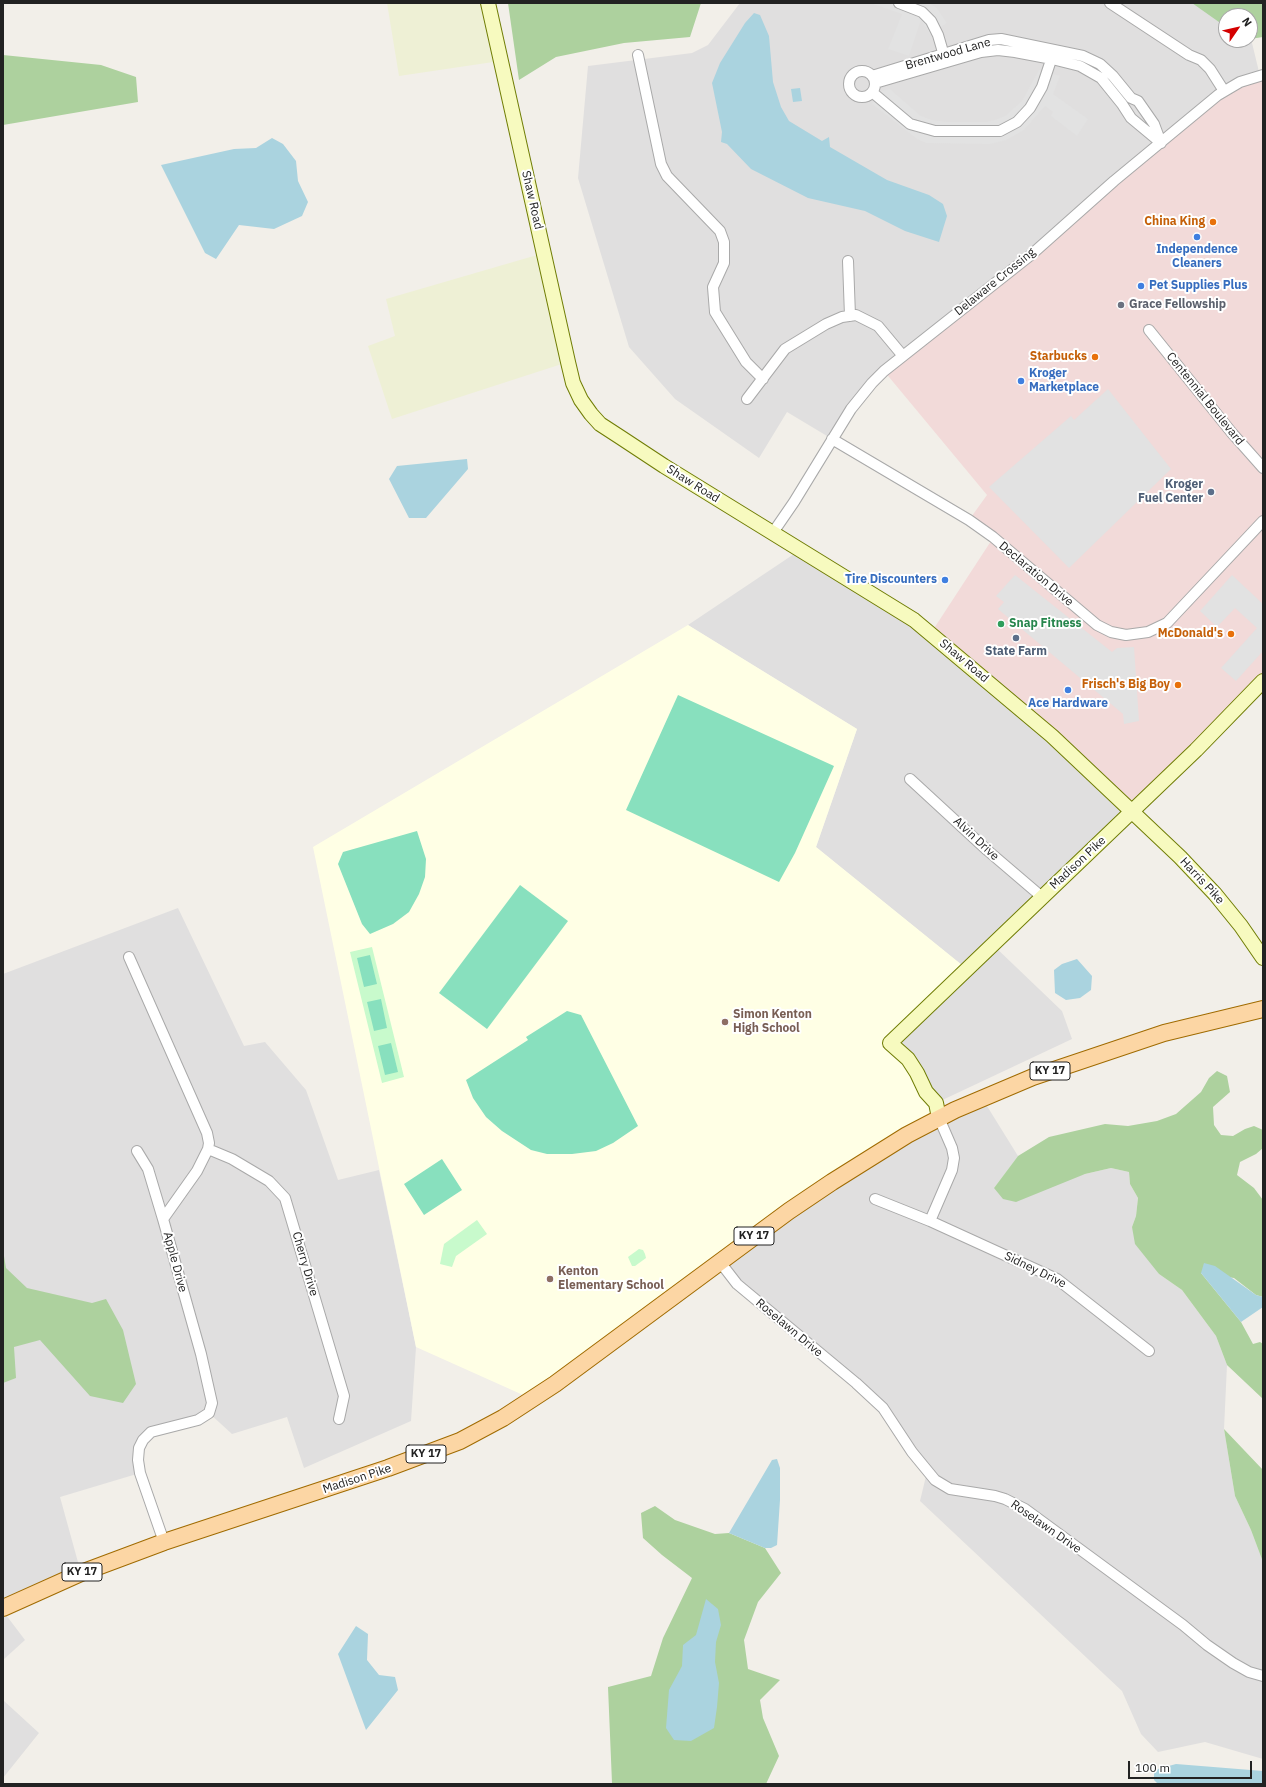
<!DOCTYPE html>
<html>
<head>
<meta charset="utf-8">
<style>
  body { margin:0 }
  #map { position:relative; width:1266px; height:1787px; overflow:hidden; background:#f2efe9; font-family:"IBM Plex Sans",sans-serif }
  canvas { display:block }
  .frame { position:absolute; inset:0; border:4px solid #222; pointer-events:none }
  .north { position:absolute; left:1218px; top:8px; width:40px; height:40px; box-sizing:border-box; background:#fff; border:1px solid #a7a7a7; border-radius:50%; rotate:56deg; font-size:11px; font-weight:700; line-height:16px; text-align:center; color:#222 }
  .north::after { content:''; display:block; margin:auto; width:14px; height:18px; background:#d40000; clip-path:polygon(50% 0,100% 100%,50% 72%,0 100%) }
  .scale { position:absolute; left:1128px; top:1761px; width:124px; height:18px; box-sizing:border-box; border:2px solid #222; border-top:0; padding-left:5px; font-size:12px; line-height:14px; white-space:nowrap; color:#222; -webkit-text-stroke:3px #fff; paint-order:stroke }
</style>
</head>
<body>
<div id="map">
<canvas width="1266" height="1787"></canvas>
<div class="frame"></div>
<div class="north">N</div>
<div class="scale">100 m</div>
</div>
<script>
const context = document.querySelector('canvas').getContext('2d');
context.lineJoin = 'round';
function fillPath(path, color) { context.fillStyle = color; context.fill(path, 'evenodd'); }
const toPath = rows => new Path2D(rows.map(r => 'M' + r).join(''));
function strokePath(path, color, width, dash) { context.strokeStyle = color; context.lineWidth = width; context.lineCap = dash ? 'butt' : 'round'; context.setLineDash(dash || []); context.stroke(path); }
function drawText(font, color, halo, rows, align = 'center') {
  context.font = font + ' "IBM Plex Sans",sans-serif'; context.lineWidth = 4; context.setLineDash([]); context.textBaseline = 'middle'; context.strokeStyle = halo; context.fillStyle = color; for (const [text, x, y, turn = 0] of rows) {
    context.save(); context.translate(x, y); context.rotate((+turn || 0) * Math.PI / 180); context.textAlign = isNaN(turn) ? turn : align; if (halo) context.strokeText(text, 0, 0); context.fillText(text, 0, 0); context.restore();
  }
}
fillPath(toPath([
  [740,3,1194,3,1226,25,1226,40,1247,40,1252,43,1260,76,884,371,832,439,787,412,759,458,675,399,629,347,578,178,588,66,692,53,708,45],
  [800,550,911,617,1131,812,992,944,1062,1011,1072,1039,936,1103,890,1043,966,969,816,847,857,729,688,625],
  [178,908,244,1046,265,1042,306,1090,338,1180,379,1170,416,1347,411,1421,304,1468,287,1417,232,1434,209,1413,143,1440,140,1473,60,1497,81,1573,3,1608,3,974],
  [982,1098,1018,1156,994,1188,1085,1174,1111,1168,1129,1172,1130,1184,1138,1198,1136,1216,1132,1227,1159,1274,1182,1290,1216,1336,1227,1365,1224,1429,1235,1496,1251,1530,1263,1562,1263,1759,1205,1742,1158,1752,1141,1734,1122,1691,920,1501,927,1472,888,1414,818,1353,720,1262,789,1211],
  [3,1611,25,1640,3,1660],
  [3,1700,39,1733,3,1778]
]), '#e0dfdf');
fillPath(toPath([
  [1263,75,1263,681,1131,812,931,633,993,538,969,520,987,495,884,371,1026,252,1218,95]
]), '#f2dad9');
fillPath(toPath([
  [688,625,857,729,816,847,967,969,890,1043,939,1118,907,1135,532,1399,416,1347,313,847]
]), '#ffffe5');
fillPath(toPath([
  [387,3,488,3,500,61,399,76],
  [544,253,568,362,392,419,368,346,395,336,386,299]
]), '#eef0d5');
fillPath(toPath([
  [508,3,701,3,690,37,624,43,556,57,519,80],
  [1192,3,1263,3,1263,37,1250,39,1250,16,1226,16,1226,27],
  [3,55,101,65,136,77,138,102,3,125],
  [1217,1071,1227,1076,1230,1092,1213,1107,1214,1125,1221,1135,1233,1136,1245,1129,1254,1126,1263,1130,1263,1148,1256,1154,1240,1162,1237,1175,1254,1188,1263,1200,1263,1297,1256,1295,1234,1278,1201,1273,1241,1322,1253,1344,1260,1342,1263,1344,1263,1399,1227,1365,1216,1336,1182,1290,1159,1274,1135,1244,1132,1227,1136,1216,1138,1198,1130,1184,1129,1172,1111,1168,1085,1174,1016,1202,1003,1199,994,1188,1018,1156,1049,1137,1105,1124,1128,1126,1157,1121,1176,1114,1201,1092,1209,1078],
  [3,1250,6,1268,27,1288,92,1303,106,1299,123,1330,136,1384,123,1403,90,1396,40,1340,14,1347,16,1378,3,1383],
  [1224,1429,1263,1470,1263,1562,1251,1530,1235,1496],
  [655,1506,675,1520,715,1534,729,1533,765,1548,781,1573,758,1602,744,1640,748,1669,780,1680,760,1700,763,1718,779,1756,766,1784,609,1784,612,1783,608,1687,651,1676,663,1638,692,1578,662,1555,643,1538,641,1513]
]), '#add19e');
fillPath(toPath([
  [372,947,404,1077,382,1083,350,952],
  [477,1220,487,1234,456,1256,452,1267,440,1264,444,1244],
  [639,1249,643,1250,645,1254,646,1258,635,1266,632,1266,628,1257]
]), '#c8facc');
fillPath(toPath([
  [678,695,834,766,795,853,779,882,626,810],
  [417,831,426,859,425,877,419,894,409,912,393,924,370,934,362,924,338,864,343,852],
  [520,885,568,921,487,1029,439,993],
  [370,955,377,984,364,987,357,958],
  [381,999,387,1028,374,1031,367,1002],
  [567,1011,581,1015,638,1126,613,1143,596,1151,572,1154,547,1154,531,1150,502,1131,486,1117,473,1098,466,1080,528,1040,526,1037],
  [391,1043,398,1072,385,1075,378,1046],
  [442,1159,462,1190,424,1215,404,1184]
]), '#88e0be');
fillPath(toPath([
  [870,3,929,3,937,8,947,23,930,34,921,20,909,56,888,49,902,14],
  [1039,70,1060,76,1053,94,1088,119,1077,136,1051,116,1053,112,1045,106,1024,130,1006,140,990,144,926,143,917,139,872,104,882,91,890,89,921,116,932,120,946,122,986,122,995,120,1005,116,1022,101],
  [1108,389,1171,469,1069,568,989,487,1071,416,1074,420],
  [1015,575,1112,652,1117,648,1134,647,1139,721,1124,724,1123,714,998,609,1004,602,996,596],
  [1232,575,1263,604,1263,651,1236,681,1221,668,1257,628,1235,608,1217,627,1200,611]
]), '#e2e2e2');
fillPath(toPath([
  [754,13,760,15,769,36,773,82,781,107,789,121,822,141,829,137,830,147,887,180,929,195,943,204,947,216,939,242,905,231,865,211,808,198,751,169,727,144,721,142,722,132,712,83,720,63,745,23],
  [800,88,802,101,793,102,791,89],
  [272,138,283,144,296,161,298,181,308,202,302,216,274,229,239,225,216,259,205,253,161,165,234,149,256,148],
  [467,459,468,469,426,518,409,518,389,479,397,466],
  [1077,959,1092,976,1091,990,1080,998,1066,1000,1055,993,1054,970,1062,964],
  [1204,1263,1215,1266,1256,1295,1263,1297,1263,1307,1241,1322,1201,1273],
  [777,1459,780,1468,780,1500,777,1545,771,1548,765,1548,729,1533,772,1460],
  [706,1599,718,1609,721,1625,716,1642,715,1662,719,1683,717,1707,714,1728,691,1741,674,1740,666,1728,669,1690,682,1666,683,1645,696,1635],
  [356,1626,368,1634,367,1660,379,1675,395,1677,398,1690,366,1730,338,1654],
  [1176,1764,1263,1771,1263,1784,1158,1784,1154,1780,1154,1773,1158,1769]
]), '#aad3df');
const street = toPath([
  [899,3,922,12,931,21,938,35,945,59],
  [1110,3,1189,55,1201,60,1210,69,1224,91],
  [638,55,661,164,667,176,720,231,724,242,724,263,713,287,715,312,746,362,763,379],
  '849 84a13 13 0 1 1 26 0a13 13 0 1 1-26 0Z',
  [872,76,989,40,1001,39,1083,56,1100,64,1113,76,1131,98,1138,101,1154,124,1161,143],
  [875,83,981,52,998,50,1015,52,1052,59,1080,66,1101,78,1122,104,1131,118,1161,143],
  [872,92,910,124,935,131,1000,131,1017,122,1030,108,1042,87,1053,54],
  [848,261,850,316],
  [1149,330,1232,433,1263,468],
  [747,399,785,349,826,324,842,317,856,315,878,326,903,356],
  [832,439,969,520,993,537,1097,625,1111,632,1126,635,1148,632,1167,623,1263,521],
  [772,534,794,502,851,409,872,383,884,371,1032,254,1114,181,1218,95,1240,82,1263,75],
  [910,779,987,850,1042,897],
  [129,957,207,1133,209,1143,208,1149,197,1171,163,1219,201,1354,212,1403,209,1413,198,1420,151,1432,143,1440,139,1448,138,1460,140,1473,164,1542],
  [208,1149,232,1159,269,1181,285,1198,344,1396,339,1419],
  [137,1151,148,1169,163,1219],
  [875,1199,930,1221,1057,1279,1149,1351],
  [930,1221,952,1170,954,1158,952,1148,939,1118],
  [720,1262,737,1284,856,1383,883,1408,912,1452,935,1480,950,1489,995,1496,1005,1499,1025,1509,1183,1625,1207,1645,1233,1663,1249,1672,1263,1676]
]);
const secondary = toPath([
  [488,3,568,362,573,383,581,400,591,414,600,424,620,437,664,466,914,620,1052,736,1180,857,1215,894,1241,926,1263,958],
  [939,1118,936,1103,926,1092,917,1073,908,1059,890,1043,1196,750,1263,681]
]);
const primary = toPath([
  [3,1608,81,1573,164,1542,388,1468,460,1441,503,1418,555,1384,789,1211,832,1182,907,1135,955,1110,1033,1077,1164,1033,1263,1009]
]);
strokePath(street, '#a9a9a9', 12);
strokePath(secondary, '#707d05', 16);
strokePath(primary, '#a06b00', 18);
strokePath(street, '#fff', 10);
strokePath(secondary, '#f7fabf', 14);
strokePath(primary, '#fcd6a4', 16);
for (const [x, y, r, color] of [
  [1213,222,4,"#e8710a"],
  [1197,237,4,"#3f7fe0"],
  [1141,286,4,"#3f7fe0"],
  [1121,305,4,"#6b7280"],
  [1095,357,4,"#e8710a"],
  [1021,381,4,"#3f7fe0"],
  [1211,492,4,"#5c6f8a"],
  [945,580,4,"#3f7fe0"],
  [1001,624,4,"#2e9e5b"],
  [1231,634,4,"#e8710a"],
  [1016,638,4,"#5c6f8a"],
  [1178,685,4,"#e8710a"],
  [1068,690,4,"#3f7fe0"],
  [725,1022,4,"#8d6e63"],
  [550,1279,4,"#8d6e63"]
]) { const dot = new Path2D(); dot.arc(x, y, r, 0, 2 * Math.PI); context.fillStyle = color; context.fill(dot); strokePath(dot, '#fff', 1.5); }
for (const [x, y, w] of [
  [1050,1071,40],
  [754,1236,40],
  [426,1454,40],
  [82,1572,40]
]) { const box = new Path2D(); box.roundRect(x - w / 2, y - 9, w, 18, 3); context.fillStyle = '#fff'; context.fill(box); strokePath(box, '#222', 1); }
drawText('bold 11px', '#222', null, [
  ["KY 17",1050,1071],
  ["KY 17",754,1236],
  ["KY 17",426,1454],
  ["KY 17",82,1572]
]);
drawText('12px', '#222', '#fff', [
  ["Brentwood Lane",948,54,-16],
  ["Shaw Road",532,200,77],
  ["Delaware Crossing",995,282,-39],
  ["Centennial Boulevard",1205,399,51],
  ["Shaw Road",693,484,32],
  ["Declaration Drive",1036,574,40],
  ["Shaw Road",964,661,40],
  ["Alvin Drive",976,839,43],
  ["Madison Pike",1078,863,-43],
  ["Harris Pike",1202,881,47],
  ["Apple Drive",175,1262,75],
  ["Cherry Drive",305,1264,74],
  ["Sidney Drive",1035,1270,26],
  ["Roselawn Drive",789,1328,40],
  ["Madison Pike",357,1479,-18],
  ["Roselawn Drive",1046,1527,35]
]);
drawText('bold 12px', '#c56008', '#fff', [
  ["China King",1205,222],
  ["Starbucks",1087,357],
  ["McDonald's",1223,634],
  ["Frisch's Big Boy",1170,685]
], 'right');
drawText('bold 12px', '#366cbe', '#fff', [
  ["Independence",1197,250],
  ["Cleaners",1197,264],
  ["Pet Supplies Plus",1149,286,"left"],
  ["Kroger",1029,374,"left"],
  ["Marketplace",1029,388,"left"],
  ["Tire Discounters",937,580,"right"],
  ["Ace Hardware",1068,704]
]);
drawText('bold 12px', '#5b616d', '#fff', [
  ["Grace Fellowship",1129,305]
], 'left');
drawText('bold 12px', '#4e5e75', '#fff', [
  ["Kroger",1203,485],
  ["Fuel Center",1203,499],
  ["State Farm",1016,652,"center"]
], 'right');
drawText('bold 12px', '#27864d', '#fff', [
  ["Snap Fitness",1009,624]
], 'left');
drawText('bold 12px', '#785e54', '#fff', [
  ["Simon Kenton",733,1015],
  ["High School",733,1029],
  ["Kenton",558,1272],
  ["Elementary School",558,1286]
], 'left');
</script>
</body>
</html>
